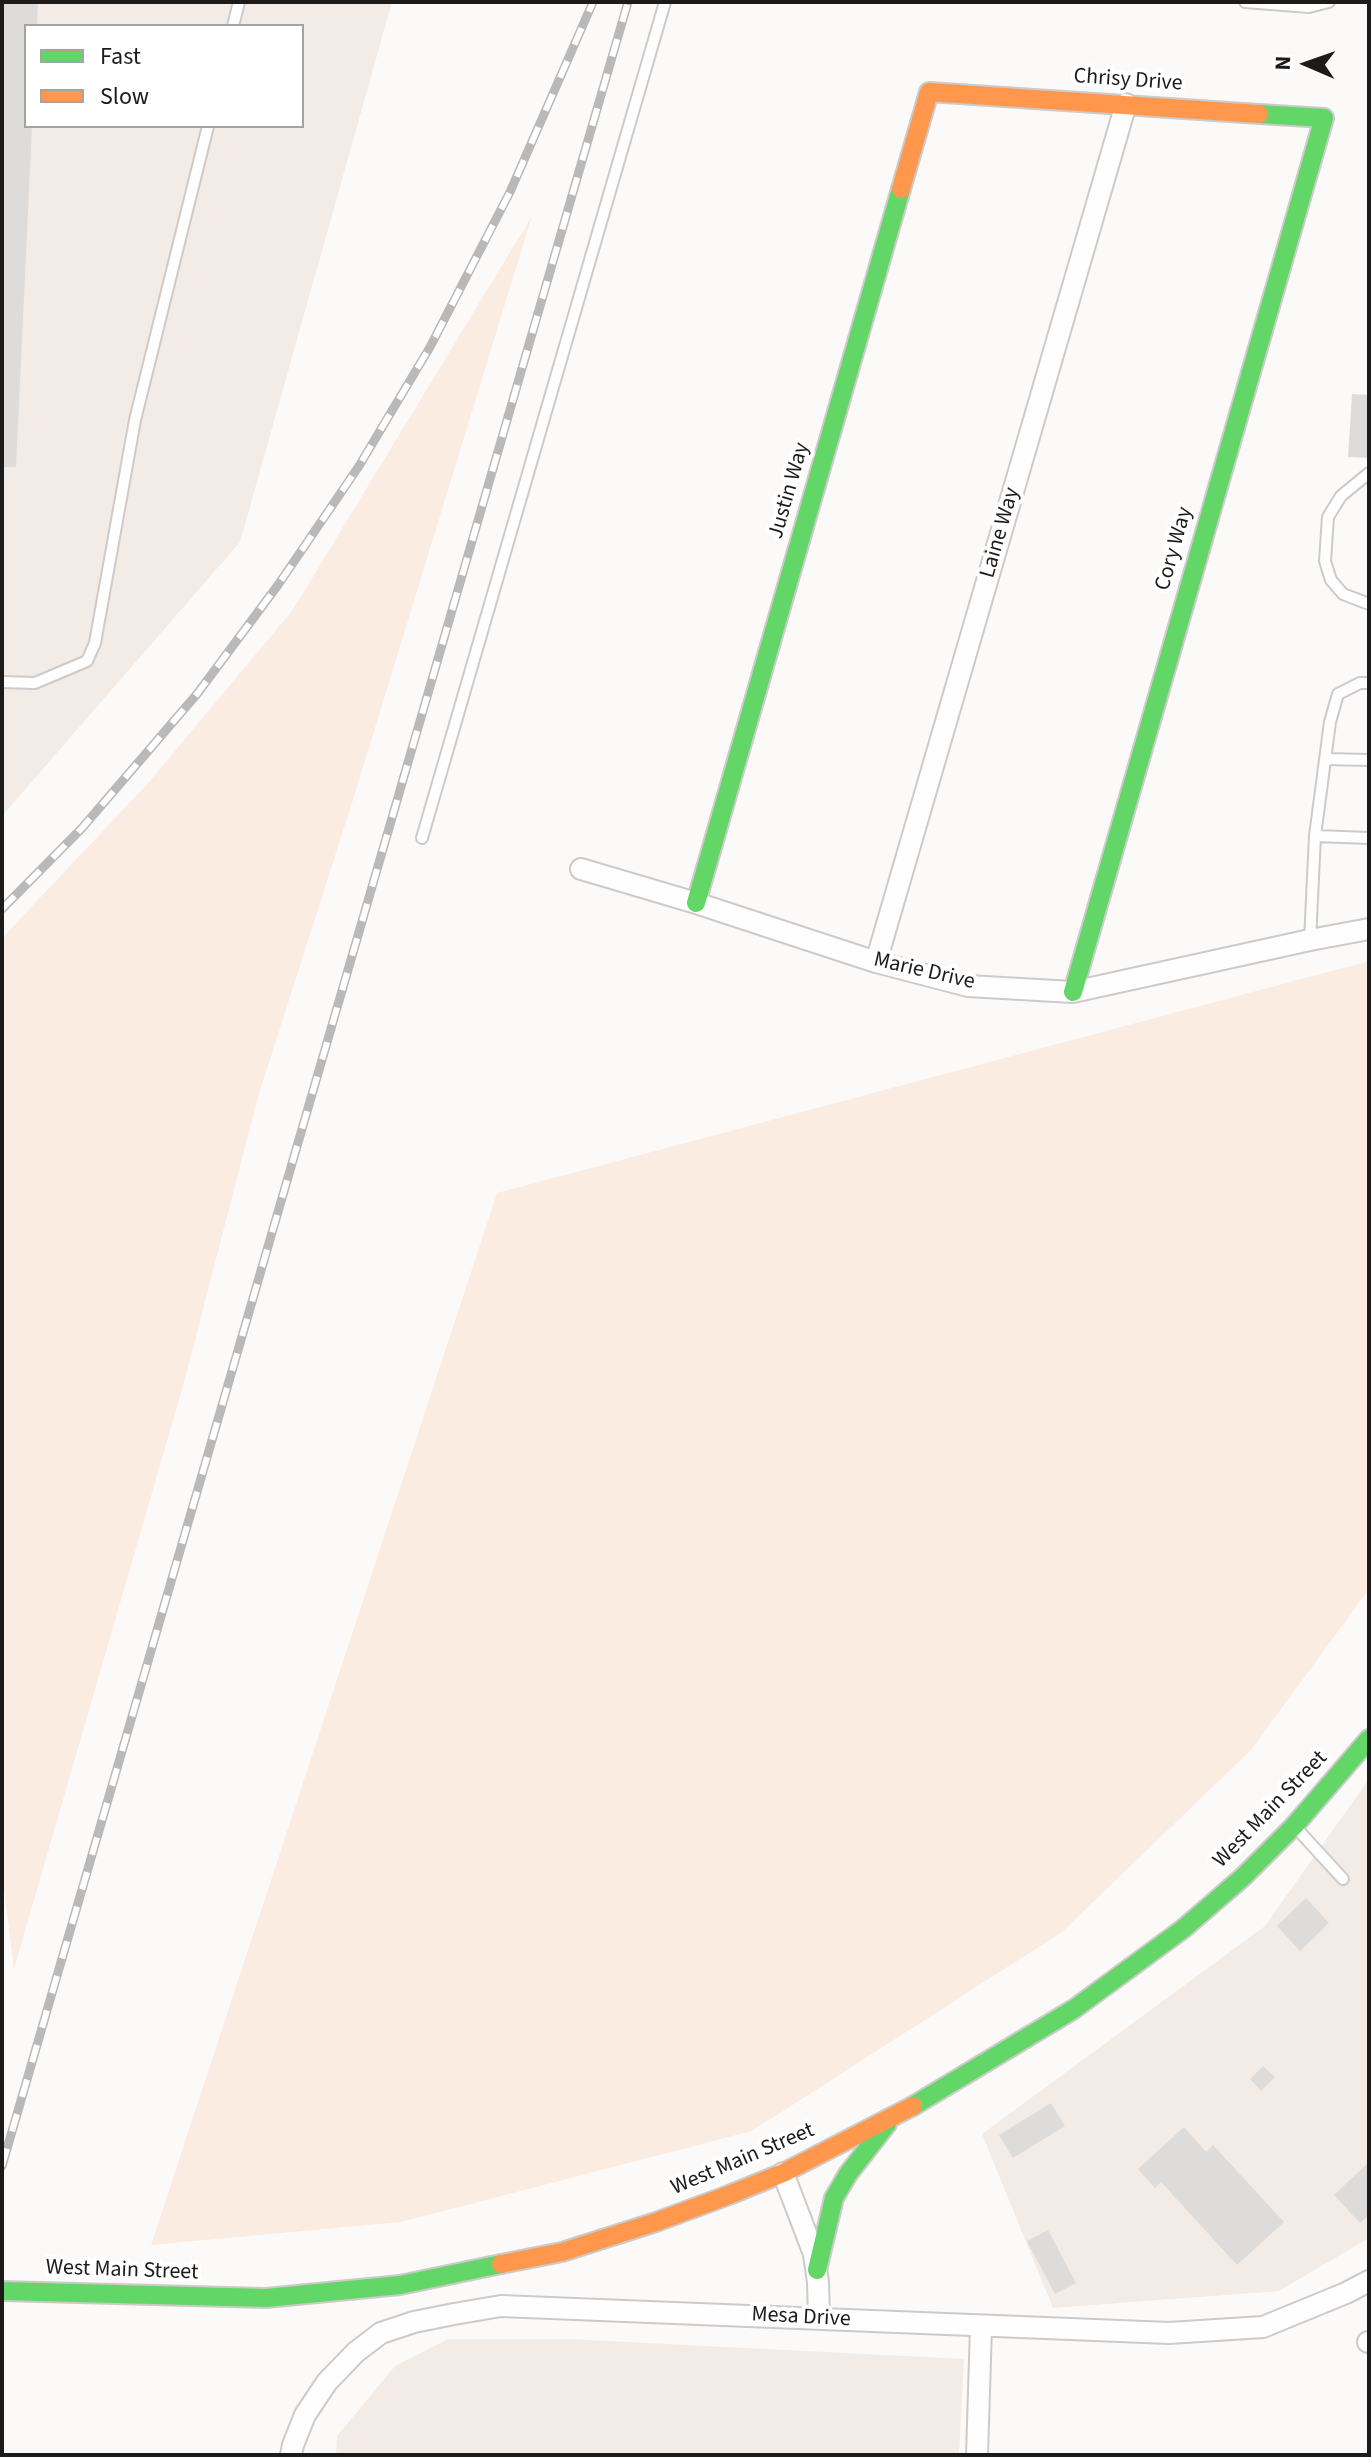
<!DOCTYPE html>
<html>
<head>
<meta charset="utf-8">
<style>
  body { margin:0 }
  #map { position:relative; width:1371px; height:2457px; overflow:hidden; background:#fcfaf8; font-family:"Source Sans 3",sans-serif }
  canvas { display:block }
  .frame { position:absolute; inset:0; border:4px solid #1d1b1a; pointer-events:none }
  .legend { position:absolute; left:24px; top:24px; width:280px; height:104px; box-sizing:border-box; background:#fff; border:2px solid #a5a4a3; margin:0; padding:10px 14px; list-style:none; font-size:24px; color:#1d1b1a }
  .legend li { display:flex; align-items:center; gap:16px; height:40px }
  .legend b { width:40px; border:2px solid #a5a4a3 }
  .north { position:absolute; left:1267px; top:24px; width:80px; height:80px; -webkit-text-stroke:6px #fff; paint-order:stroke; rotate:272deg; font-size:22px; font-weight:700; line-height:32px; text-align:center; color:#1d1b1a }
  .north::after { content:''; display:block; margin:auto; width:28px; height:36px; background:#1d1b1a; clip-path:polygon(50% 0,100% 100%,50% 72%,0 100%) }
</style>
</head>
<body>
<div id="map">
<canvas width="1371" height="2457"></canvas>
<div class="frame"></div>
<ul class="legend">
<li><b style="height:10px;background:#63d668"></b>Fast</li>
<li><b style="height:10px;background:#ff974d"></b>Slow</li>
</ul>
<div class="north">N</div>
</div>
<script>
const context = document.querySelector('canvas').getContext('2d');
context.lineJoin = 'round';
function fillPath(path, color) { context.fillStyle = color; context.fill(path, 'evenodd'); }
const toPath = rows => new Path2D(rows.map(r => 'M' + r).join(''));
function strokePath(path, color, width, dash) { context.strokeStyle = color; context.lineWidth = width; context.lineCap = dash ? 'butt' : 'round'; context.setLineDash(dash || []); context.stroke(path); }
function drawText(font, color, halo, rows, align = 'center') {
  context.font = font + ' "Source Sans 3",sans-serif'; context.lineWidth = 8; context.setLineDash([]); context.textBaseline = 'middle'; context.strokeStyle = halo; context.fillStyle = color; for (const [text, x, y, turn = 0] of rows) {
    context.save(); context.translate(x, y); context.rotate((+turn || 0) * Math.PI / 180); context.textAlign = isNaN(turn) ? turn : align; if (halo) context.strokeText(text, 0, 0); context.fillText(text, 0, 0); context.restore();
  }
}
fillPath(toPath([
  [2,2,392,2,240,542,2,816],
  [26,26,302,26,302,126,26,126],
  [1369,1779,1369,2238,1279,2291,1053,2308,982,2134,1265,1926],
  [448,2339,568,2339,964,2359,959,2455,336,2455,337,2436,395,2366]
]), '#f2ebe6');
fillPath(toPath([
  [532,216,352,803,258,1097,185,1379,14,1969,2,1873,2,938,149,782,292,611],
  [1369,961,1369,1589,1251,1750,1062,1932,752,2131,401,2222,151,2245,497,1193]
]), '#fbece1');
fillPath(toPath([
  [2,2,38,2,37,26,26,26,26,126,32,126,16,467,2,467],
  [1352,394,1369,395,1369,458,1348,457],
  [1306,1898,1329,1923,1300,1951,1277,1926],
  [1263,2066,1275,2077,1261,2091,1250,2079],
  [1051,2103,1065,2126,1013,2158,999,2135],
  [1184,2127,1206,2152,1213,2145,1284,2222,1237,2265,1161,2182,1155,2188,1138,2169],
  [1369,2162,1369,2215,1360,2223,1334,2195],
  [1048,2230,1076,2283,1055,2294,1027,2241]
]), '#dedcda');
const lane = toPath([
  [1245,2,1309,7,1329,2],
  [233,26,239,2],
  [1369,473,1341,496,1328,517,1325,561,1331,580,1343,594,1369,604],
  [2,682,35,683,87,661,95,643,135,420,208,126],
  [1325,759,1369,760],
  [1315,836,1369,838],
  [422,838,665,2],
  [1310,940,1315,836,1330,722,1338,694,1360,683,1369,683],
  [1298,1830,1343,1879]
]);
const street = toPath([
  [581,869,696,903,876,962,968,986,1073,992,1310,940,1369,929],
  [876,962,1126,104],
  [783,2173,814,2254,818,2282,819,2318],
  [1368,2342,1369,2342],
  [291,2455,293,2445,305,2415,327,2382,356,2352,381,2333,414,2322,454,2314,501,2306,1169,2333,1263,2327,1346,2293,1369,2281],
  [977,2455,981,2327]
]);
const fast = toPath([
  [696,903,901,189],
  [1073,992,1324,118,1259,114],
  [913,2106,1074,2009,1183,1929,1243,1877,1294,1826,1369,1739],
  [817,2270,834,2198,848,2174,887,2124],
  [2,2291,266,2298,400,2285,501,2264]
]);
const slow = toPath([
  [901,189,929,92,1259,114],
  [501,2264,562,2252,656,2222,729,2195,783,2173,913,2106]
]);
strokePath(lane, '#cdcbca', 14);
strokePath(street, '#cdcbca', 24);
strokePath(fast, '#cdcbca', 22);
strokePath(slow, '#cdcbca', 22);
strokePath(lane, '#fffefe', 10);
strokePath(street, '#fffefe', 20);
strokePath(fast, '#63d668', 18);
strokePath(slow, '#ff974d', 18);
const rail = toPath([
  [2,909,82,828,197,694,278,585,359,466,430,347,510,192,593,2],
  [2,2166,628,2]
]);
strokePath(rail, '#bab9b9', 9);
strokePath(rail, '#fff', 6, [18]);
drawText('22px', '#1d1b1a', '#fff', [
  ["Chrisy Drive",1128,81,4],
  ["Justin Way",790,491,-74],
  ["Laine Way",1001,533,-74],
  ["Cory Way",1175,549,-74],
  ["Marie Drive",924,972,13],
  ["West Main Street",1271,1810,-46],
  ["West Main Street",743,2160,-23],
  ["West Main Street",122,2271,2],
  ["Mesa Drive",801,2318,3]
]);
</script>
</body>
</html>
